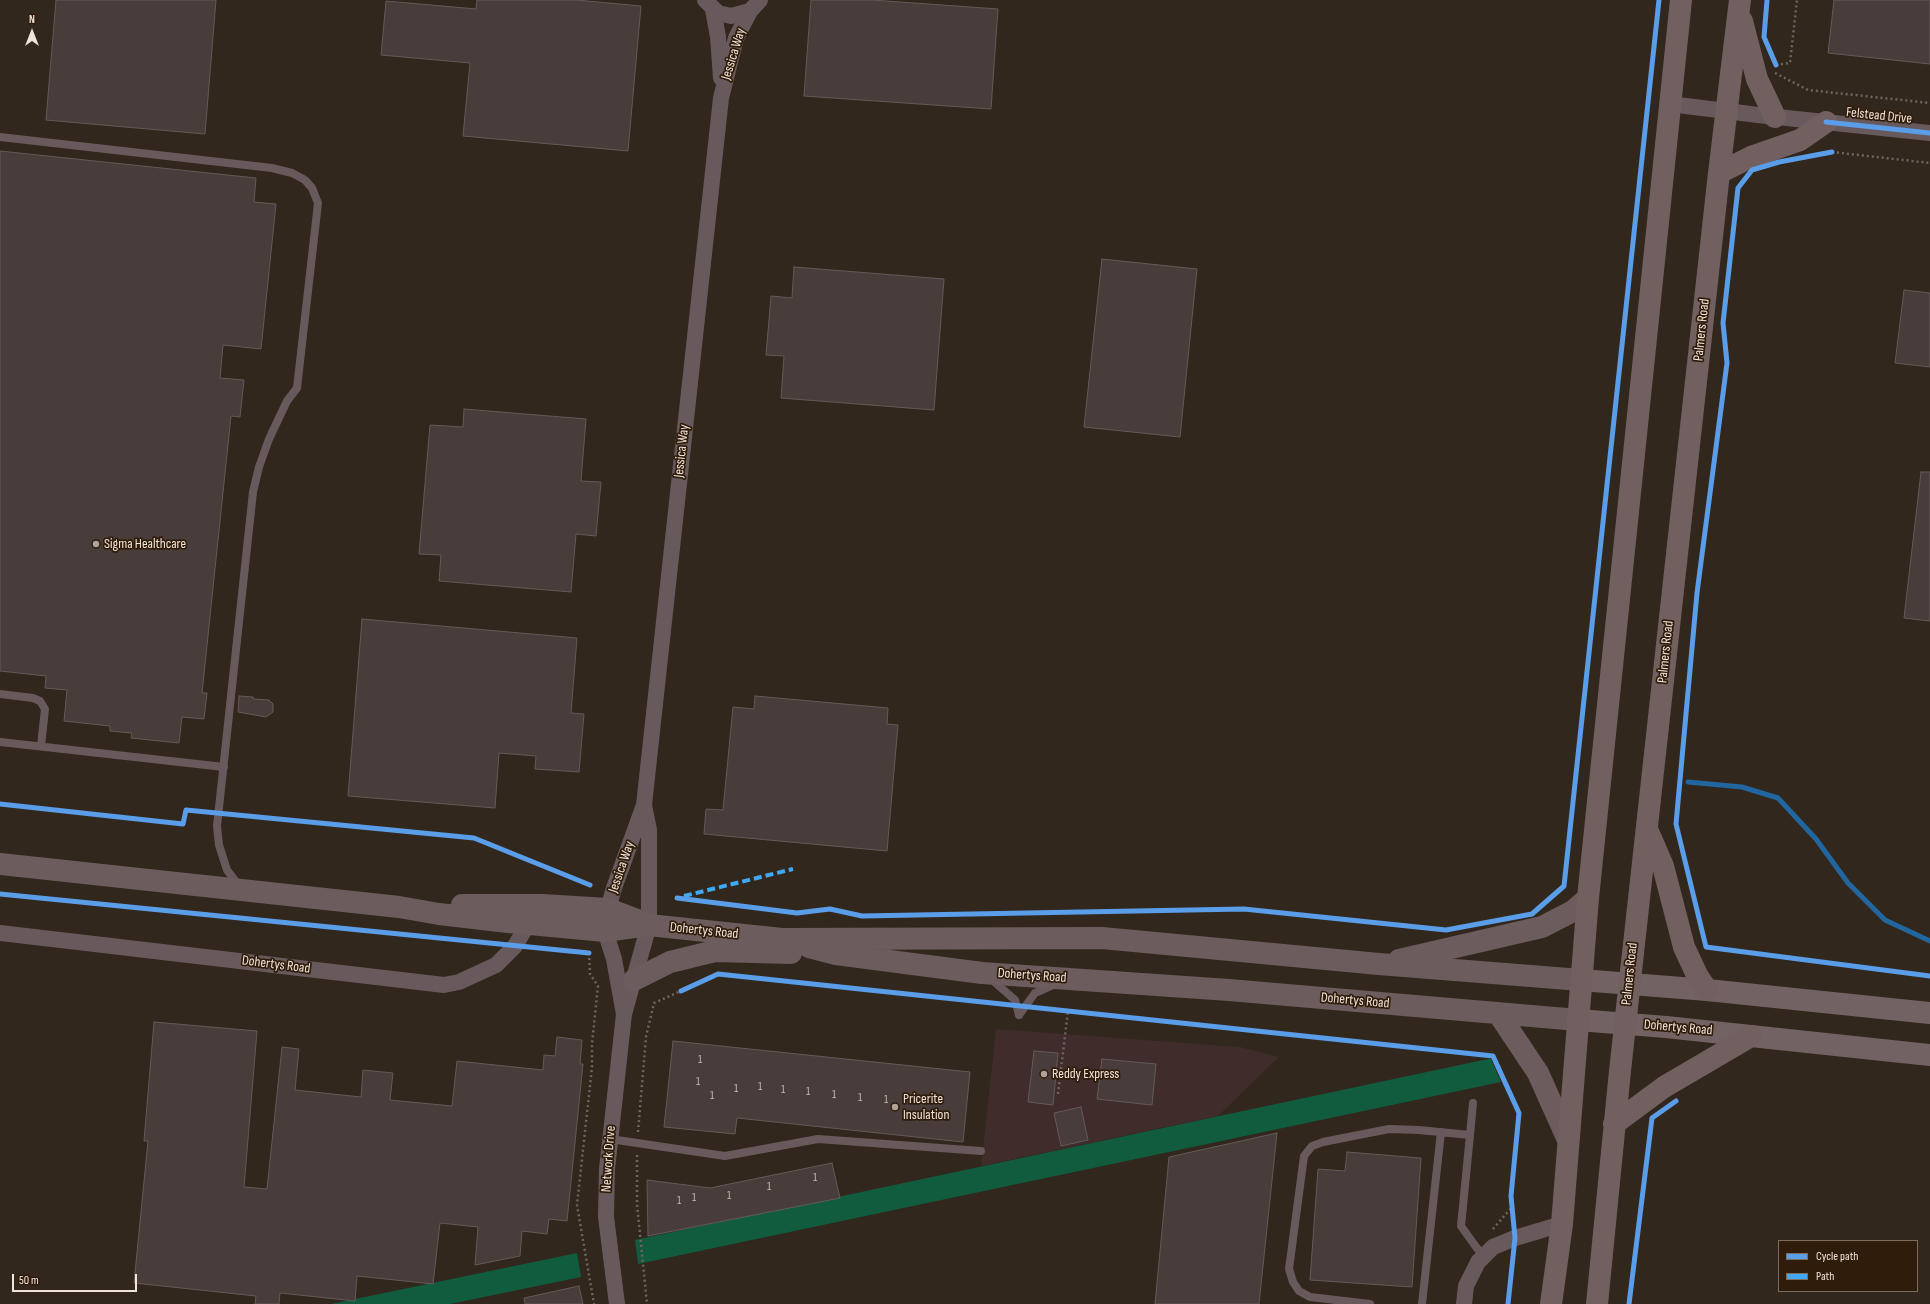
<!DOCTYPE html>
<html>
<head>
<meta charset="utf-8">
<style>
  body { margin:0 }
  #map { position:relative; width:1930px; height:1304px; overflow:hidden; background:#32271c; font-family:"Sofia Sans Condensed",sans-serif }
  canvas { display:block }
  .legend { position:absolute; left:1778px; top:1240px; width:140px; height:52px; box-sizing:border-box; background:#301c0b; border:1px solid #7e6c5d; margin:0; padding:5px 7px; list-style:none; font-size:12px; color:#f2e4d9 }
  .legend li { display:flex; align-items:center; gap:8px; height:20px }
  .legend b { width:20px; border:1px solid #7e6c5d }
  .north { position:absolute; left:12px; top:12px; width:40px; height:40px; -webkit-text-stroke:3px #301c0b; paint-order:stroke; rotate:0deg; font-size:11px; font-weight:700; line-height:16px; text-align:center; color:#f2e4d9 }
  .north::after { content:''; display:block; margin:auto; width:14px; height:18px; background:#f2e4d9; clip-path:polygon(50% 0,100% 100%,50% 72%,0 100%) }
  .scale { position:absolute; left:12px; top:1274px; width:125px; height:18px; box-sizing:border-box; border:2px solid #f2e4d9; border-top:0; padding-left:5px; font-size:12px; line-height:14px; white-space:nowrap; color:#f2e4d9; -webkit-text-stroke:3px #301c0b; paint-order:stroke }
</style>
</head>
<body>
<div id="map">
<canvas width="1930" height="1304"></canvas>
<ul class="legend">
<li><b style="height:5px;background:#5a9eea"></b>Cycle path</li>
<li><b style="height:5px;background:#3fa9f5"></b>Path</li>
</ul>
<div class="north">N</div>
<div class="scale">50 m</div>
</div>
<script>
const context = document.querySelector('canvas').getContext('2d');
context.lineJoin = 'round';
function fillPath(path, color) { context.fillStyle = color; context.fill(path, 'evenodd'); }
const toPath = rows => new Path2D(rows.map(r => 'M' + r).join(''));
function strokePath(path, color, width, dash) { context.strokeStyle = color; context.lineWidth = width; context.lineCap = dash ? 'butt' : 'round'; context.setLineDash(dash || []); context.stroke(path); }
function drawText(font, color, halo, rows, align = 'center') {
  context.font = font + ' "Sofia Sans Condensed",sans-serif'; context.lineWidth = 3.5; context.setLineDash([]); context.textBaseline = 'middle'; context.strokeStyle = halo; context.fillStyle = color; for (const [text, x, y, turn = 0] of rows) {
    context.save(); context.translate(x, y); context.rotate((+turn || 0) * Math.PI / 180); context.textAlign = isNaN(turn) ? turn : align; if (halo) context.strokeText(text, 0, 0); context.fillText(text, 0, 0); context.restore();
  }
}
fillPath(toPath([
  [996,1029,1240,1047,1279,1057,1218,1116,981,1166]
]), '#3f2c2b');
fillPath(toPath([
  [1488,1059,1491,1059,1501,1082,638,1264,635,1240],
  [577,1253,581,1277,450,1304,331,1304]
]), '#115b3e');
strokePath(toPath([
  [1688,782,1742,787,1778,798,1816,839,1848,883,1885,920,1930,941]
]), '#21669f', 5);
const building = toPath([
  [56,0,216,0,205,134,46,120,56,0],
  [477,0,576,0,641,6,628,151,463,136,470,63,381,55,386,1,476,9,477,0],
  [811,0,872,0,998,9,991,109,804,96,811,0],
  [1834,0,1930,0,1930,64,1828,53,1834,0],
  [0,151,256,178,254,202,276,204,261,349,223,345,220,378,244,380,240,417,231,416,202,693,207,693,204,719,182,717,179,743,131,738,132,733,110,731,110,726,64,721,67,690,45,688,46,676,0,671,0,151],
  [1102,259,1197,269,1180,437,1084,427,1102,259],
  [794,267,944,279,934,410,781,398,784,356,766,355,771,296,792,298,794,267],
  [1904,290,1930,293,1930,367,1895,363,1904,290],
  [464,409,586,419,581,481,601,482,596,536,576,534,571,592,439,581,441,555,419,554,430,425,463,427,464,409],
  [1921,472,1930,472,1930,621,1904,618,1921,472],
  [362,619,577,638,571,713,584,714,579,772,535,769,536,756,499,753,495,808,348,796,362,619],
  [239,696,253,697,253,699,269,700,273,704,273,712,266,717,238,712,239,696],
  [755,696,888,708,887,724,898,725,887,851,704,834,706,809,723,810,733,707,754,709,755,696],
  [154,1022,257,1031,244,1187,267,1189,282,1047,299,1049,295,1090,361,1097,363,1070,393,1073,390,1100,452,1106,457,1061,543,1070,544,1055,555,1056,557,1037,582,1040,580,1064,583,1064,567,1221,549,1219,547,1234,522,1231,520,1256,475,1265,478,1227,440,1223,433,1284,357,1276,355,1301,280,1293,279,1304,255,1304,256,1296,134,1283,148,1141,144,1141,154,1022],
  [673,1041,970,1072,963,1142,737,1118,735,1134,664,1127,673,1041],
  [1034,1051,1058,1053,1053,1105,1028,1102,1034,1051],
  [1102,1059,1156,1064,1152,1105,1097,1099,1102,1059],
  [1081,1107,1088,1140,1061,1146,1054,1113,1081,1107],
  [1277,1133,1259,1304,1155,1304,1169,1157,1277,1133],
  [1347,1152,1421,1158,1412,1287,1310,1280,1318,1169,1345,1171,1347,1152],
  [832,1163,840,1198,648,1236,647,1180,710,1188,832,1163],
  [579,1286,583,1304,525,1304,524,1298,579,1286]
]);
fillPath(building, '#483d3a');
strokePath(building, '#655a58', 1);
strokePath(toPath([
  [1776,65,1790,63,1797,0],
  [1775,73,1808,90,1930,103],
  [1832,152,1930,163],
  [589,953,590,974,598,986,592,1044,592,1067,577,1205,594,1304],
  [1058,1094,1068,1011],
  [638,1132,646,1037,654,1003,681,991],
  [637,1155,637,1204,647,1304],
  [1493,1229,1512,1207]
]), '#6f6463', 2.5, [2, 3]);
strokePath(toPath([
  [0,137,272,168,292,173,305,180,312,188,318,203,297,388,287,401,269,439,259,467,253,492,217,826,219,845,227,870,239,886],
  [0,694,33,698,40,701,45,709,41,746],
  [0,742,224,767],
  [991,979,1015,1000,1019,1015],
  [1019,1015,1035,993,1053,985],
  [1470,1135,1473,1103],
  [610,1139,725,1156,818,1139,981,1151],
  [1370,1304,1310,1297,1299,1291,1293,1282,1289,1269,1304,1156,1312,1146,1323,1142,1389,1129,1419,1130,1470,1135,1461,1226,1476,1247,1484,1256],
  [1422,1304,1441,1132]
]), '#685a5c', 8);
strokePath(toPath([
  [705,0,718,13,731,16,750,11,760,0],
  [713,9,718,37,721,78],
  [1670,104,1758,115,1930,133],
  [0,933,444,985,459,982,496,965,515,946,528,924],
  [624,1014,614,959,605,931,608,909,614,888,644,805,721,98,736,38,750,11],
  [617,1304,606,1217,607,1169,624,1014,649,925,649,830,644,805],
  [1464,1304,1466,1286,1478,1262,1493,1247,1515,1238,1562,1224]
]), '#685a5c', 16);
strokePath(toPath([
  [0,864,399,907,439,914,508,922,605,931,649,925,782,939,1102,938,1379,964,1581,980],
  [462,905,542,905,608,909,648,924],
  [809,947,836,954,982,973,1229,990,1578,1020],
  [1399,960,1542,927,1573,911,1588,898],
  [634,980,670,962,715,951,791,953],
  [1498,1013,1538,1073,1568,1140]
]), '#6c5c5d', 22);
strokePath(toPath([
  [1581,980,1707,990,1930,1013],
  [1578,1020,1666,1027,1930,1055]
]), '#736263', 22);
strokePath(toPath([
  [1742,21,1757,79,1775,117],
  [1719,173,1751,157,1800,140,1826,122],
  [1647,829,1663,866,1684,947,1697,975,1707,990],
  [1614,1124,1664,1087,1751,1036],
  [1551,1304,1562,1224,1588,898,1681,0],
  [1597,1304,1620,1071,1719,173,1740,0]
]), '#726060', 22);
strokePath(toPath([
  [684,896,793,869]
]), '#3fa9f5', 4, [8, 4]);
strokePath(toPath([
  [1767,0,1764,37,1776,65],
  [1826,122,1930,133],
  [1832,152,1779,162,1752,170,1738,188,1723,323,1727,363,1697,593,1676,824,1706,947,1930,976],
  [0,804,183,824,186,810,474,838,590,885],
  [0,894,589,953],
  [677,898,797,913,830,909,862,916,1244,909,1446,930,1532,914,1564,886,1659,0],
  [681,991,718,974,1493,1056,1519,1113,1511,1196,1515,1238,1508,1304],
  [1629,1304,1652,1118,1676,1101]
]), '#5a9eea', 5);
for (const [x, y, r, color] of [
  [96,544,4,"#afa297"],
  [1044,1074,4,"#afa297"],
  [895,1107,4,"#afa297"]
]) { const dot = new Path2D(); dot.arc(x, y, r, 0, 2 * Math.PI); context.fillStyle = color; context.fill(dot); strokePath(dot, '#301c0b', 1.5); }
drawText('12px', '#c8bab1', null, [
  ["1",700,1060],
  ["1",698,1082],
  ["1",760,1087],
  ["1",736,1089],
  ["1",783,1090],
  ["1",808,1092],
  ["1",834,1095],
  ["1",712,1096],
  ["1",860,1098],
  ["1",886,1100],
  ["1",815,1178],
  ["1",769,1187],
  ["1",729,1196],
  ["1",694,1198],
  ["1",679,1201]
]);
drawText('14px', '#f2e4d9', '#301c0b', [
  ["Jessica Way",734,54,-73],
  ["Felstead Drive",1879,116,6],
  ["Palmers Road",1702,330,-84],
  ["Jessica Way",682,451,-84],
  ["Palmers Road",1666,652,-84],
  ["Jessica Way",622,867,-71],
  ["Dohertys Road",704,931,6],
  ["Dohertys Road",276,965,7],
  ["Palmers Road",1630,974,-84],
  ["Dohertys Road",1032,976,4],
  ["Dohertys Road",1355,1001,5],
  ["Dohertys Road",1678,1028,5],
  ["Network Drive",609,1159,-86]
]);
drawText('14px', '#f2e4d9', '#301c0b', [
  ["Sigma Healthcare",104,544],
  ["Reddy Express",1052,1074],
  ["Pricerite",903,1099],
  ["Insulation",903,1115]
], 'left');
</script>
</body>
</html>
